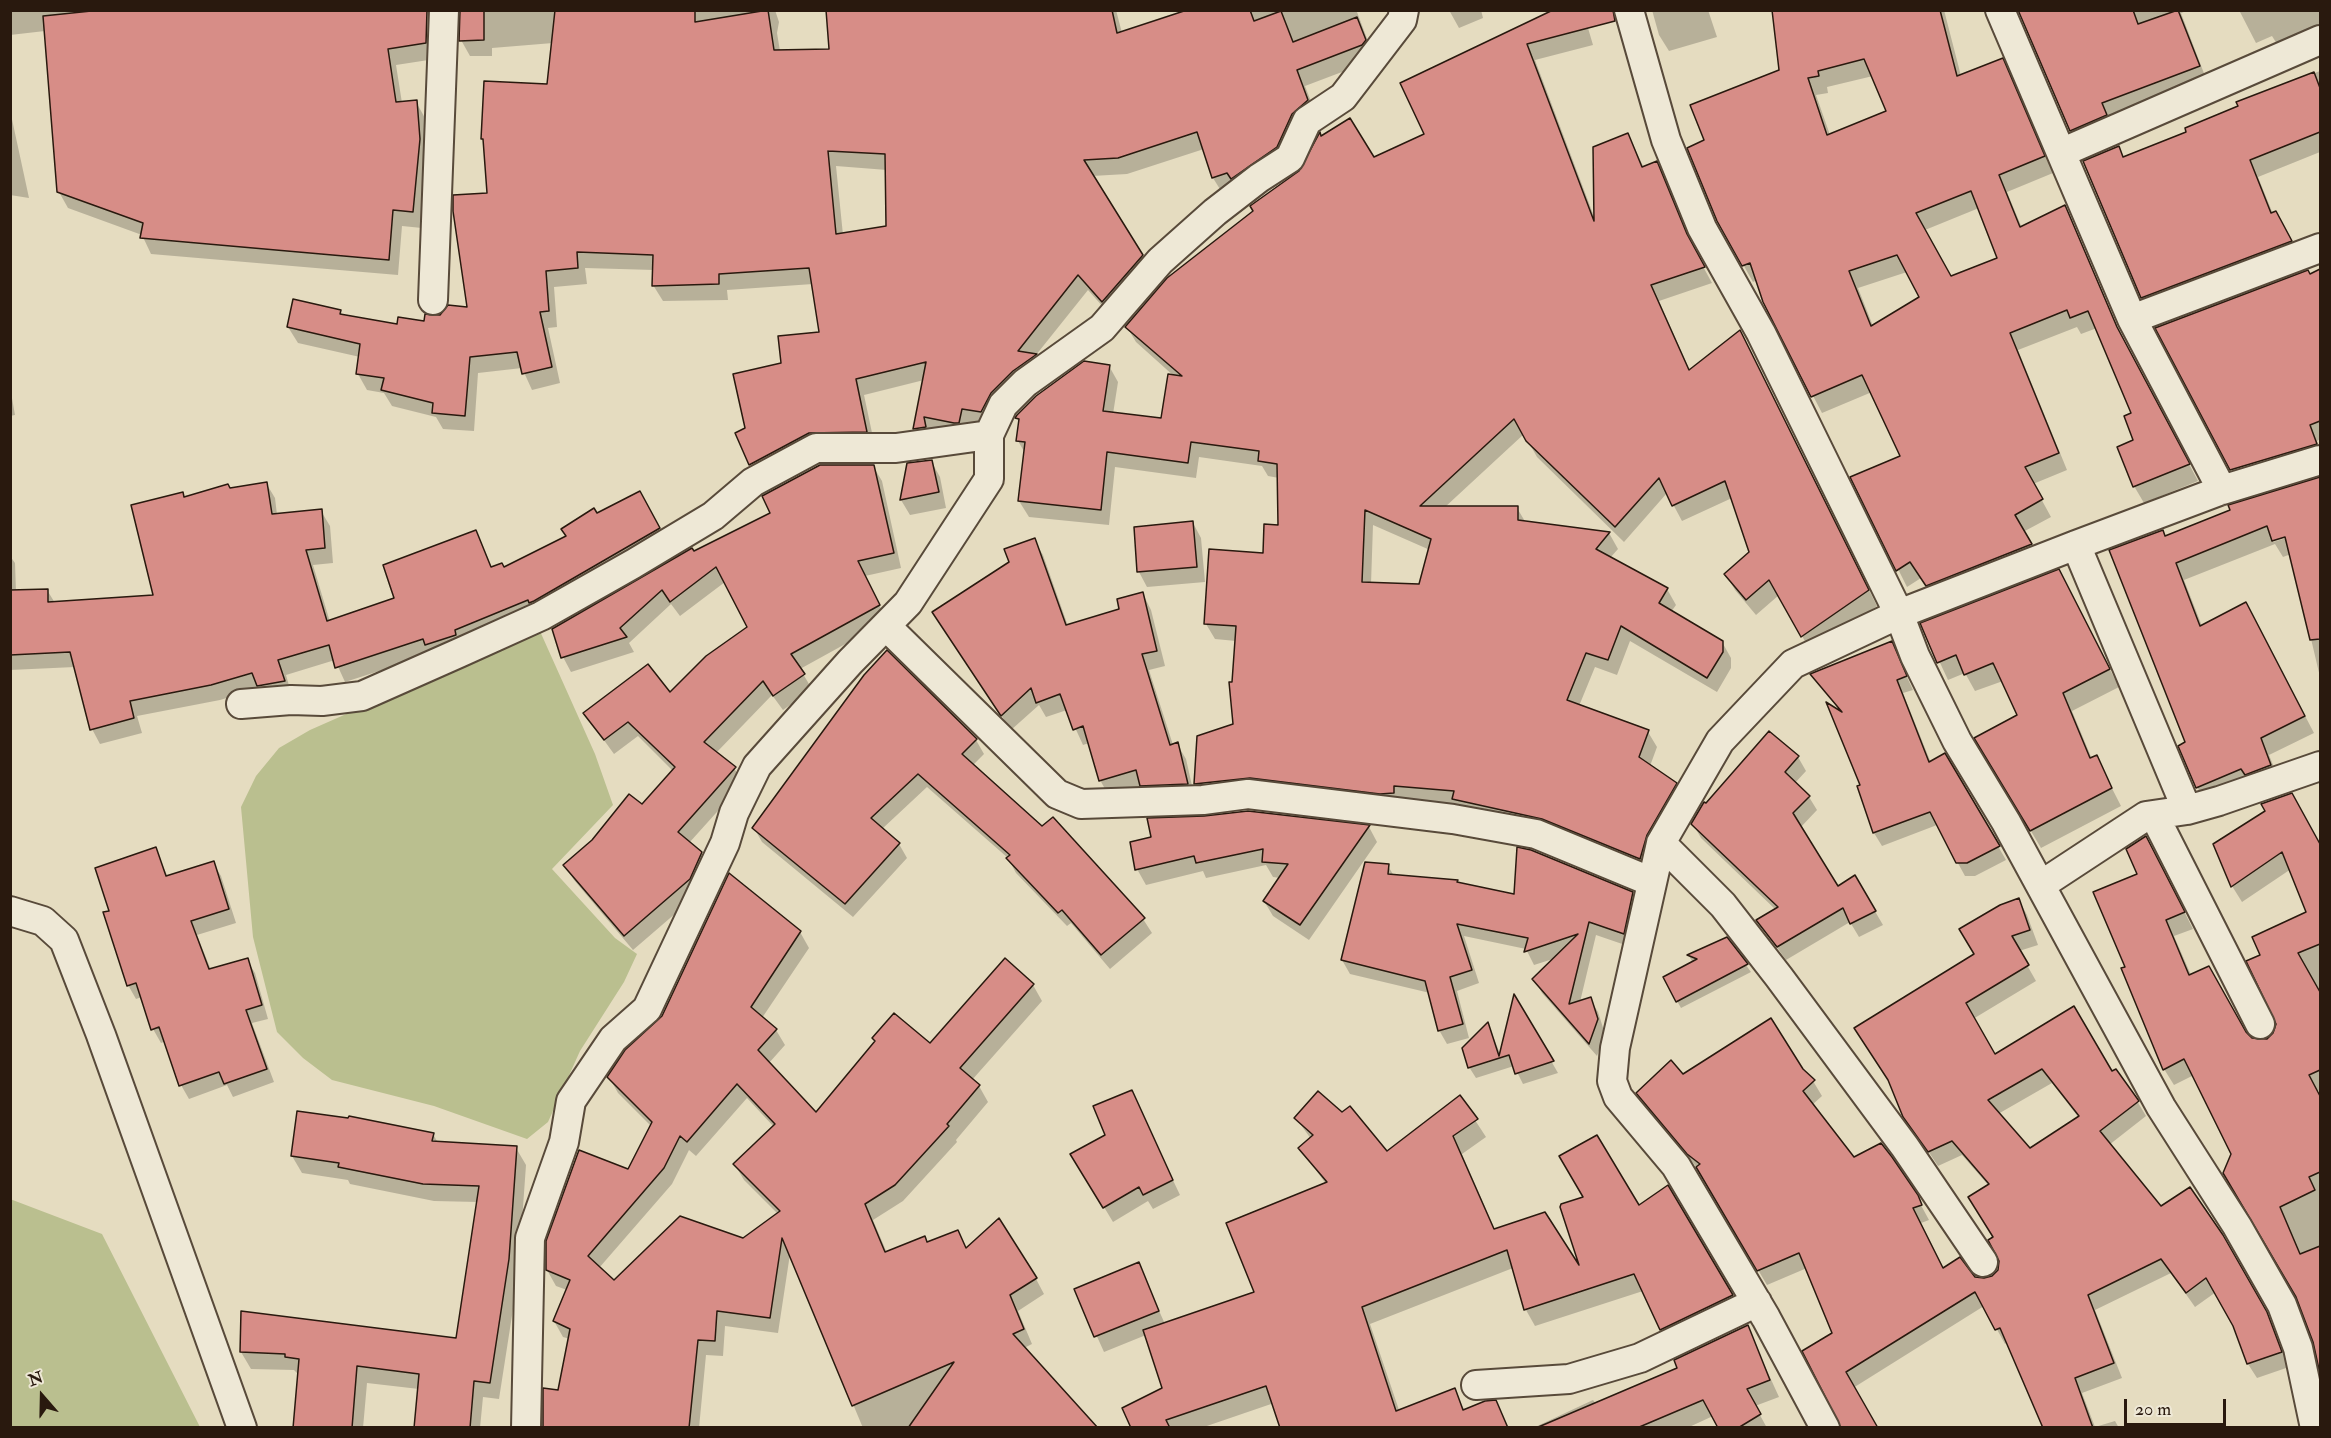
<!DOCTYPE html>
<html>
<head>
<meta charset="utf-8">
<style>
  body { margin:0 }
  #map { position:relative; width:2331px; height:1438px; overflow:hidden; background:#e5dcc0; font-family:"IM FELL Double Pica",serif }
  canvas { display:block }
  .frame { position:absolute; inset:0; border:12px solid #29190e; pointer-events:none }
  .north { position:absolute; left:12px; top:1366px; width:60px; height:60px; -webkit-text-stroke:4px #eee8d6; paint-order:stroke; rotate:340deg; font-size:16px; font-weight:700; line-height:24px; text-align:center; color:#29190e }
  .north::after { content:''; display:block; margin:auto; width:21px; height:27px; background:#29190e; clip-path:polygon(50% 0,100% 100%,50% 72%,0 100%) }
  .scale { position:absolute; left:2124px; top:1399px; width:102px; height:27px; box-sizing:border-box; border:3px solid #29190e; border-top:0; padding-left:8px; font-size:18px; line-height:21px; white-space:nowrap; color:#29190e; -webkit-text-stroke:4px #eee8d6; paint-order:stroke }
</style>
</head>
<body>
<div id="map">
<canvas width="2331" height="1438"></canvas>
<div class="frame"></div>
<div class="north">N</div>
<div class="scale">20 m</div>
</div>
<script>
const context = document.querySelector('canvas').getContext('2d');
context.lineJoin = 'round';
function fillPath(path, color) { context.fillStyle = color; context.fill(path, 'evenodd'); }
const toPath = rows => new Path2D(rows.map(r => 'M' + r).join(''));
function strokePath(path, color, width, dash) { context.strokeStyle = color; context.lineWidth = width; context.lineCap = dash ? 'butt' : 'round'; context.setLineDash(dash || []); context.stroke(path); }
fillPath(toPath([
  [539,629,595,754,613,805,552,869,615,938,637,954,624,982,580,1051,548,1122,527,1139,434,1106,332,1080,303,1058,277,1032,253,937,241,807,256,776,279,748,310,730],
  [10,1199,102,1234,200,1427,11,1427]
]), '#babf8f');
fillPath(toPath([
  [10,10,450,10,435,59,396,65,402,103,416,102,425,118,428,157,422,228,402,226,398,275,151,254,142,235,68,208,59,192,45,31,10,35],
  [458,10,775,10,779,22,777,33,780,51,830,50,828,10,1116,10,1122,33,1189,10,1363,10,1357,12,1374,57,1371,61,1305,86,1317,117,1286,163,1223,194,1213,178,1204,149,1127,174,1092,176,1151,272,1112,317,1088,290,1036,355,1046,371,991,428,924,445,915,429,924,380,864,395,875,447,818,449,760,481,737,433,746,429,783,365,821,333,813,284,727,290,728,300,663,301,653,285,654,270,585,268,587,284,554,287,557,327,548,328,560,383,532,390,522,368,478,373,474,431,443,429,436,417,392,406,384,393,367,390,358,374,360,357,298,343,288,327,340,311,343,316,398,325,425,323,469,308,488,194,485,144,482,139,549,85,553,43,492,48,492,56,470,56,461,40],
  [836,166,887,170,887,227,843,235],
  [1449,10,1481,10,1483,18,1459,28],
  [1549,10,1616,10,1616,21,1588,28,1593,45,1535,60,1595,219,1628,134,1644,168,1656,163,1665,178,1695,252,1712,283,1659,301,1690,371,1740,332,1877,606,1811,652,1779,595,1756,615,1735,590,1726,574,1751,553,1732,498,1682,521,1667,493,1624,542,1537,457,1524,434,1444,508,1517,508,1526,523,1609,533,1618,549,1610,558,1667,589,1676,605,1671,612,1722,642,1731,658,1731,668,1717,692,1630,641,1617,675,1595,667,1579,706,1648,732,1657,747,1650,766,1676,784,1685,800,1649,874,1552,834,1204,799,1195,783,1235,725,1233,683,1236,641,1215,639,1206,624,1264,554,1280,527,1279,478,1268,476,1262,466,1199,457,1196,478,1115,467,1109,525,1029,517,1019,501,1025,453,1018,441,1020,424,1017,418,1109,366,1118,382,1113,414,1162,420,1175,377,1136,342,1127,327,1301,172,1321,137,1374,159,1426,134,1550,13],
  [1373,525,1430,550,1420,585,1371,584],
  [1652,10,1708,10,1717,37,1669,51,1659,35],
  [1774,10,1944,10,1961,76,2002,60,2053,173,2007,192,2022,228,2065,207,2126,345,2198,481,2144,503,2134,486,2133,414,2097,328,2081,334,2077,327,2018,350,2067,470,2033,484,2051,517,2023,532,2040,562,1937,602,1921,578,1907,587,1852,477,1902,457,1872,392,1822,413,1764,302,1757,280,1753,282,1718,220,1781,71],
  [1873,76,1888,111,1830,135,1816,95,1828,93,1827,87],
  [1979,208,1999,259,1951,278,1925,230],
  [1907,272,1921,298,1873,326,1858,288],
  [2020,10,2189,10,2181,13,2205,76,2080,147],
  [2239,10,2320,10,2320,25,2277,44,2272,36,2256,43],
  [2320,71,2320,152,2258,177,2273,214,2284,229,2300,258,2152,314,2142,297,2118,148,2124,159,2188,132,2239,107,2238,103],
  [10,110,29,198,10,195],
  [2320,270,2320,439,2317,441,2320,450,2240,485,2232,470,2309,276],
  [10,387,15,415,10,416],
  [931,461,940,477,946,508,910,515,901,500],
  [873,466,882,481,901,568,865,576,887,621,800,669,812,689,783,710,772,695,716,753,734,768,743,783,689,843,701,853,710,868,698,894,633,950,574,880,565,865,643,806,673,771,638,736,614,754,585,714,670,695,749,627,725,582,680,616,671,604,629,643,634,652,571,672,563,657,694,553],
  [2320,477,2320,677,2291,554,2283,557,2275,544,2184,580,2202,626,2255,620,2314,733,2269,755,2280,782,2207,804,2197,787,2187,743,2165,538,2232,511,2230,506],
  [2293,536,2273,542,2273,539],
  [266,483,275,498,277,515,321,511,330,526,333,563,313,565,330,622,396,599,475,532,492,568,504,569,568,537,597,515,648,508,667,544,432,654,345,682,335,660,286,675,292,696,267,701,260,688,220,700,137,716,142,733,100,744,92,729,75,667,10,670,10,556,15,563,16,592,47,590,55,603,155,596,182,494,185,499],
  [1193,523,1201,538,1205,582,1147,587,1139,572,1135,528],
  [1034,540,1043,555,1068,626,1121,610,1143,594,1151,610,1165,666,1149,670,1173,745,1177,744,1186,759,1195,799,1150,801,1142,786,1109,796,1100,780,1089,743,1083,745,1067,710,1046,717,1039,705,1011,730,943,628],
  [2068,589,2119,687,2072,711,2092,759,2096,757,2121,806,2041,848,1976,738,2019,715,2003,681,1975,691,1965,673,1948,680,1922,624],
  [1891,643,1913,690,1903,693,1931,763,1945,755,2006,860,1975,876,1965,876,1937,825,1882,846,1874,833,1859,787,1862,786,1840,711,1812,675],
  [887,652,976,740,984,754,973,765,1143,919,1152,933,1110,969,1071,923,1067,926,1016,873,1008,858,927,787,882,829,899,844,907,858,853,917,762,842,754,828],
  [1798,757,1806,771,1795,783,1809,797,1817,810,1800,828,1838,888,1855,877,1883,925,1859,937,1850,922,1786,960,1758,921,1776,910,1701,838,1693,824],
  [2291,795,2320,847,2320,1090,2317,1092,2320,1098,2320,1367,2315,1342,2298,1298,2233,1154,2194,1075,2174,1085,2164,1069,2127,967,2139,875,2155,854,2193,929,2174,936,2191,975,2245,1034,2258,1042,2269,1040,2275,1033,2278,1024,2262,956,2308,913,2291,869,2242,902,2232,886],
  [1248,812,1369,827,1377,842,1309,940,1273,916,1264,901,1280,878,1273,877,1266,865,1206,878,1203,871,1146,885,1137,869,1153,838,1204,818],
  [155,849,168,877,213,863,221,876,236,923,197,935,211,970,247,960,255,973,268,1019,252,1023,274,1082,233,1097,227,1085,189,1099,181,1085,166,1041,161,1043,153,1029,142,997,136,999,128,985,111,911],
  [1388,866,1394,876,1457,881,1458,884,1515,896,1632,893,1640,907,1631,947,1596,935,1580,1002,1590,999,1598,1012,1605,1034,1597,1056,1542,993,1534,979,1556,958,1534,965,1526,949,1464,936,1479,983,1457,991,1469,1038,1447,1044,1439,1030,1430,993,1350,974,1342,960],
  [2019,900,2027,915,2038,945,2019,951,2036,981,1973,1019,1994,1056,2112,1073,2137,1101,2146,1116,2109,1145,2160,1208,2222,1235,2275,1329,2289,1367,2257,1378,2248,1364,2235,1325,2216,1292,2195,1307,2171,1273,2095,1310,2122,1378,2082,1393,2095,1427,2115,1421,2119,1428,2044,1428,2008,1342,2005,1344,1984,1306,1853,1388,1843,1428,1834,1334,1807,1268,1767,1285,1699,1170,1646,1108,1638,1093,1683,1076,1802,1070,1813,1081,1822,1096,1812,1105,1853,1159,1916,1196,1929,1220,1921,1223,1944,1269,1984,1280,1993,1277,1999,1270,2001,1261,1994,1238,1989,1186,1962,1155,1938,1166,1905,1116,1976,954],
  [2052,1083,2079,1118,2030,1150,1998,1114],
  [800,932,809,948,762,1018,776,1030,785,1045,769,1063,816,1114,930,1045,1005,961,1033,985,1042,1001,972,1080,979,1086,988,1102,956,1140,957,1142,903,1201,873,1220,887,1253,927,1244,957,1231,967,1249,1036,1279,1044,1294,1018,1311,1032,1344,1024,1348,1096,1428,863,1428,790,1254,778,1333,725,1326,723,1356,706,1355,699,1428,544,1428,559,1392,570,1339,563,1337,554,1321,567,1290,556,1286,547,1270,629,1171,651,1126,618,1093,609,1077],
  [747,1098,774,1127,735,1165,744,1180,778,1214,743,1239,614,1282,599,1268,672,1184,689,1150,696,1156],
  [1726,938,1751,972,1681,1008,1677,1001,1693,963,1689,956],
  [1515,998,1558,1073,1523,1084,1514,1066,1476,1078,1469,1067,1488,1024,1501,1056],
  [1131,1092,1180,1195,1153,1209,1148,1201,1113,1222,1072,1154,1107,1135],
  [1460,1097,1486,1137,1462,1154,1495,1230,1582,1272,1638,1208,1668,1187,1741,1312,1671,1346,1643,1291,1535,1326,1526,1310,1513,1268,1370,1324,1399,1410,1454,1390,1465,1411,1495,1402,1509,1428,1282,1428,1274,1403,1201,1428,1132,1428,1164,1388,1146,1335,1104,1352,1076,1290,1138,1264,1165,1324,1256,1293,1326,1184,1300,1148,1311,1139,1296,1118,1387,1153],
  [433,1134,438,1143,516,1148,526,1165,518,1277,499,1399,483,1397,480,1428,416,1428,419,1389,367,1383,363,1428,295,1428,299,1375,294,1370,251,1369,241,1352,457,1339,478,1202,434,1201,350,1184,348,1180,302,1173,292,1156],
  [1747,1327,1779,1397,1755,1406,1767,1428,1720,1428,1713,1416,1687,1428,1533,1428,1593,1400,1596,1404,1679,1369]
]), '#0003');
const building = toPath([
  [101,10,427,10,426,43,388,49,396,102,417,100,420,139,413,212,393,210,389,260,140,238,143,223,57,192,43,16,101,10],
  [460,10,484,10,484,40,459,41,460,10],
  [555,10,695,10,695,22,768,10,774,50,829,49,826,10,1112,10,1117,33,1187,10,1250,10,1254,21,1281,11,1293,42,1357,17,1366,40,1362,45,1297,70,1308,100,1292,114,1277,147,1231,179,1227,173,1212,178,1197,132,1118,158,1084,160,1143,255,1102,302,1078,275,1018,351,1037,354,1013,371,991,393,981,412,962,409,959,423,954,423,924,417,926,427,913,429,926,362,856,379,867,432,809,433,749,465,735,433,745,428,733,374,781,363,778,336,819,332,809,268,719,274,719,284,652,286,653,255,577,252,578,268,546,271,549,311,540,312,552,367,522,374,517,352,470,357,465,416,432,413,433,403,381,390,384,378,356,374,360,344,287,327,293,299,341,310,340,314,397,324,398,317,424,321,425,314,440,315,448,305,467,307,453,211,453,195,487,193,483,139,481,139,484,81,547,84,555,10],
  [828,151,885,154,886,226,836,234,828,151],
  [1553,10,1613,10,1615,21,1527,44,1594,221,1593,147,1628,133,1642,167,1657,161,1687,234,1705,267,1651,285,1689,370,1740,330,1869,590,1801,637,1769,580,1746,600,1724,574,1749,552,1725,481,1672,506,1659,478,1615,527,1526,441,1514,419,1420,506,1518,506,1518,520,1610,532,1596,549,1668,588,1659,603,1723,641,1723,652,1707,678,1621,626,1608,660,1586,653,1567,700,1649,730,1639,757,1677,783,1647,835,1640,859,1542,819,1452,799,1454,791,1394,786,1394,793,1380,794,1250,778,1194,784,1197,736,1233,724,1229,682,1232,682,1236,626,1204,624,1209,549,1263,553,1264,524,1278,525,1277,464,1258,461,1259,451,1191,442,1188,463,1107,452,1101,510,1018,501,1025,442,1016,441,1019,419,1015,418,1017,415,1036,396,1084,361,1110,365,1103,411,1161,418,1168,374,1182,376,1125,327,1167,278,1253,211,1250,206,1299,171,1320,132,1321,136,1350,118,1374,157,1424,134,1400,83,1553,10],
  [1365,510,1431,539,1419,584,1362,582,1365,510],
  [1772,10,1940,10,1957,76,2003,58,2045,156,1999,175,2020,227,2065,205,2117,327,2190,464,2133,487,2117,447,2133,440,2124,416,2131,413,2088,311,2070,318,2067,310,2010,333,2059,453,2025,467,2043,499,2015,515,2032,544,1926,586,1910,562,1896,571,1850,477,1900,456,1862,375,1811,397,1763,302,1750,263,1742,266,1717,221,1687,148,1704,140,1690,105,1779,70,1772,10],
  [1864,59,1886,111,1827,135,1808,78,1819,76,1818,71,1864,59],
  [1971,191,1997,258,1951,276,1916,213,1971,191],
  [1897,255,1919,297,1871,326,1849,271,1897,255],
  [2018,10,2133,10,2138,24,2178,10,2200,66,2102,103,2107,115,2070,131,2018,10],
  [2314,72,2320,88,2320,132,2250,160,2271,213,2276,211,2292,241,2141,298,2083,161,2119,146,2123,157,2186,132,2185,128,2238,106,2236,102,2314,72],
  [2320,269,2320,421,2310,425,2317,444,2230,470,2155,328,2308,270,2310,274,2320,269],
  [932,460,939,492,900,500,907,463,932,460],
  [820,465,874,465,894,553,858,561,880,605,791,654,805,674,773,696,763,681,704,742,736,767,678,832,702,852,690,879,624,936,563,865,592,840,629,794,642,804,675,767,628,722,604,740,583,713,648,664,670,692,706,656,747,627,716,567,670,602,662,590,620,628,627,637,561,658,552,629,692,548,694,551,770,513,762,496,820,465],
  [2320,477,2320,639,2310,640,2285,537,2272,541,2267,526,2176,563,2200,626,2246,602,2305,716,2261,738,2271,765,2245,775,2241,769,2196,788,2178,746,2185,742,2109,550,2163,530,2165,536,2230,510,2228,505,2320,477],
  [267,482,272,514,322,509,325,548,306,550,327,621,394,598,383,565,476,530,491,567,502,563,504,567,566,536,561,529,594,508,597,513,640,491,660,528,534,601,529,603,528,600,455,630,456,635,425,645,423,639,335,668,329,645,278,660,285,681,257,686,252,673,211,685,130,701,134,718,90,730,70,652,10,655,10,590,48,589,48,602,153,595,131,505,183,492,184,497,228,484,230,488,267,482],
  [1193,521,1197,567,1137,572,1134,527,1193,521],
  [1035,538,1066,625,1119,609,1117,599,1143,592,1157,651,1142,654,1170,745,1178,742,1188,784,1140,786,1136,770,1099,781,1083,726,1073,730,1060,694,1036,703,1031,688,1001,716,932,612,1009,562,1004,549,1035,538],
  [2059,569,2110,669,2063,693,2090,758,2097,755,2112,788,2030,831,1974,738,2017,715,1993,663,1964,675,1956,655,1937,663,1920,623,2059,569],
  [1892,641,1907,676,1897,680,1929,762,1945,753,2000,846,1967,863,1956,863,1930,812,1873,833,1857,786,1860,785,1826,702,1842,712,1810,674,1892,641],
  [887,650,977,739,962,754,1042,826,1053,817,1145,918,1101,955,1062,910,1058,913,1006,858,1010,855,918,774,871,818,900,843,845,904,752,828,864,675,887,650],
  [1769,731,1799,756,1785,772,1810,796,1793,813,1838,886,1855,875,1876,911,1850,924,1843,908,1777,947,1756,920,1778,907,1691,824,1704,802,1706,803,1769,731],
  [2292,793,2320,844,2320,944,2298,953,2320,992,2320,1070,2309,1075,2320,1096,2320,1172,2309,1177,2315,1190,2280,1207,2300,1254,2320,1246,2320,1374,2313,1342,2296,1297,2223,1173,2231,1154,2184,1059,2163,1070,2121,968,2125,967,2093,892,2137,874,2126,849,2146,836,2185,912,2166,920,2189,975,2209,966,2246,1032,2252,1038,2267,1039,2273,1033,2276,1024,2246,961,2260,955,2252,937,2306,912,2282,852,2231,887,2213,844,2265,811,2261,804,2292,793],
  [1248,811,1370,825,1300,925,1263,901,1288,864,1262,862,1263,849,1196,863,1194,856,1135,870,1130,842,1151,837,1147,818,1204,816,1248,811],
  [156,847,166,876,214,861,229,909,191,921,209,969,248,958,262,1005,246,1010,267,1069,224,1084,219,1072,179,1086,159,1027,151,1030,136,983,127,986,103,912,109,911,95,868,156,847],
  [1517,847,1531,850,1633,892,1624,934,1589,922,1569,1004,1591,997,1598,1019,1589,1044,1532,979,1578,934,1524,952,1528,938,1457,924,1472,970,1450,977,1463,1024,1438,1031,1425,981,1341,960,1365,862,1389,864,1388,874,1458,880,1457,882,1514,894,1517,847],
  [729,873,801,931,751,1007,777,1029,758,1050,816,1112,875,1041,872,1038,894,1013,930,1043,1005,958,1034,984,960,1068,980,1085,947,1124,949,1126,895,1185,865,1204,885,1252,925,1236,927,1242,958,1230,966,1248,999,1218,1037,1278,1010,1295,1024,1329,1013,1334,1098,1428,908,1428,954,1362,852,1406,782,1238,770,1318,717,1311,715,1341,698,1340,689,1428,543,1428,543,1388,558,1390,570,1329,553,1321,570,1280,546,1270,546,1241,579,1150,628,1169,652,1122,607,1077,625,1050,662,1016,729,873],
  [737,1084,775,1124,733,1164,780,1211,743,1238,680,1216,614,1280,588,1256,664,1168,680,1136,687,1142,737,1084],
  [2019,898,2030,930,2012,936,2029,965,1966,1003,1995,1054,2074,1006,2112,1071,2116,1069,2139,1101,2100,1131,2161,1206,2190,1187,2223,1235,2267,1312,2282,1352,2247,1364,2233,1326,2206,1278,2186,1293,2161,1259,2088,1295,2114,1363,2075,1378,2093,1428,2043,1428,2000,1328,1995,1330,1975,1292,1846,1372,1878,1428,1841,1428,1802,1351,1832,1333,1799,1253,1757,1271,1696,1167,1700,1164,1687,1154,1636,1093,1671,1060,1683,1074,1771,1018,1803,1069,1815,1080,1803,1091,1854,1157,1881,1143,1892,1157,1918,1195,1922,1205,1913,1208,1943,1268,1960,1257,1975,1277,1984,1278,1992,1276,1998,1270,1999,1261,1988,1240,1993,1237,1968,1197,1989,1184,1952,1141,1928,1152,1903,1117,1888,1080,1854,1028,1974,954,1959,929,2000,905,2019,898],
  [2042,1069,2079,1116,2030,1148,1988,1100,2042,1069],
  [1727,937,1748,964,1676,1002,1663,977,1697,959,1687,955,1727,937],
  [1514,994,1554,1061,1515,1074,1509,1055,1468,1068,1462,1048,1488,1022,1499,1056,1514,994],
  [1132,1090,1173,1180,1143,1195,1139,1187,1103,1208,1070,1154,1105,1135,1093,1106,1132,1090],
  [1318,1091,1342,1112,1350,1106,1387,1151,1460,1095,1478,1119,1453,1136,1494,1229,1545,1212,1579,1265,1560,1207,1561,1204,1583,1197,1559,1156,1597,1135,1639,1205,1668,1185,1733,1295,1660,1330,1634,1274,1524,1310,1507,1250,1362,1307,1396,1411,1455,1388,1463,1410,1485,1401,1496,1400,1508,1428,1280,1428,1266,1386,1166,1420,1170,1428,1131,1428,1122,1408,1162,1388,1143,1330,1254,1292,1226,1223,1327,1182,1298,1148,1313,1135,1294,1118,1318,1091],
  [297,1111,348,1118,349,1116,434,1133,432,1141,517,1146,509,1259,490,1383,474,1381,470,1428,414,1428,419,1374,357,1366,352,1428,293,1428,299,1359,285,1357,285,1354,240,1352,241,1311,456,1338,479,1186,423,1184,338,1167,339,1163,291,1156,297,1111],
  [1139,1262,1159,1311,1094,1337,1074,1289,1139,1262],
  [1748,1325,1770,1380,1747,1389,1761,1414,1738,1428,1718,1428,1703,1400,1637,1428,1536,1428,1677,1368,1674,1360,1748,1325]
]);
fillPath(building, '#d78d87');
strokePath(building, '#29190e', 1.5);
const minor = toPath([
  [1629,10,1666,140,1702,228,1761,333,1899,614,1915,656,1957,741,2006,822,2161,1107,2237,1226,2282,1305,2298,1348,2315,1428],
  [2000,10,2132,319,2222,490],
  [2063,152,2320,40],
  [433,300,444,10],
  [2132,319,2320,248],
  [2076,545,2187,810],
  [887,627,1057,794,1081,804,1203,800,1248,794,1453,819,1536,834,1652,882],
  [241,704,291,700,322,701,362,696,459,653,541,616,633,564,713,516,753,482,816,448,896,448,989,435],
  [2154,815,2260,1024],
  [1661,843,1723,905,1779,977,1905,1147,1983,1262],
  [2041,885,2146,816,2187,810,2219,801,2320,766],
  [10,911,43,921,64,940,101,1035,242,1428],
  [1476,1385,1569,1379,1640,1358,1757,1302],
  [526,1428,530,1238,564,1142,571,1101,613,1039,647,1009,725,843,734,813,757,766,850,662,908,603,989,479,989,435,1003,405,1025,383,1102,328,1160,261,1215,212,1259,178,1290,158,1307,121,1343,97,1402,20,1404,10],
  [1825,1428,1766,1318,1676,1166,1618,1097,1612,1081,1615,1048,1661,843,1720,741,1793,664,1899,614,2076,545,2222,490,2320,460]
]);
strokePath(minor, '#584a3a', 32);
strokePath(minor, '#eee8d6', 28);
</script>
</body>
</html>
